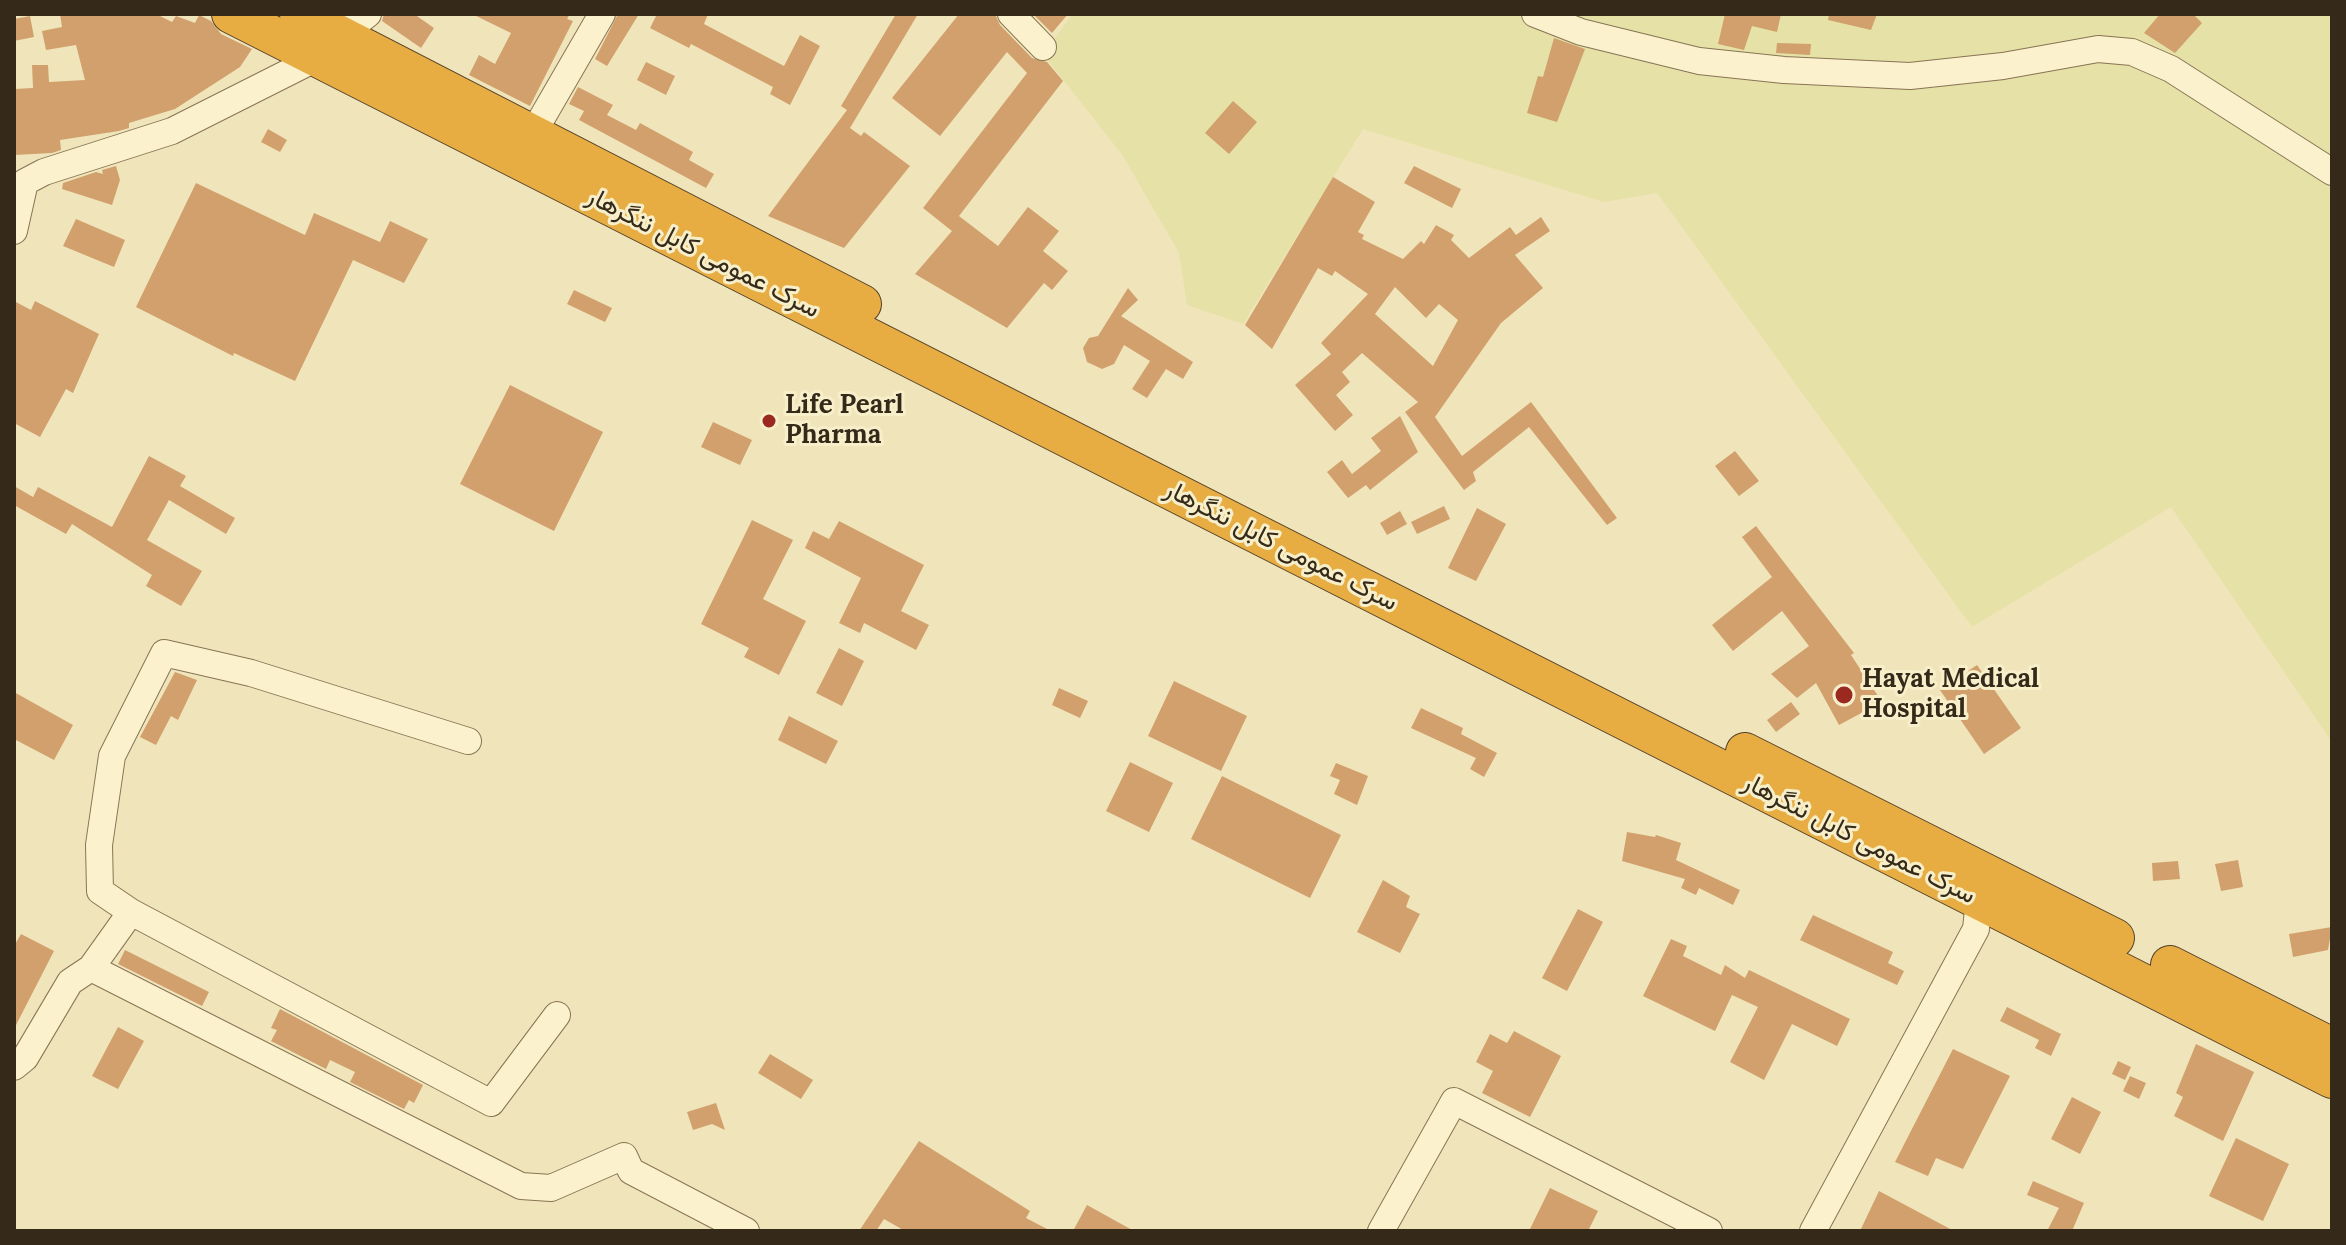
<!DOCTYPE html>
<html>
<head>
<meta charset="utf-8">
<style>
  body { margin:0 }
  #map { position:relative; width:2346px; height:1245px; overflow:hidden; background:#f0e5ba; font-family:Lora,serif }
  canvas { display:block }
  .frame { position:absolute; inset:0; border:16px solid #352a1a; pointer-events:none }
</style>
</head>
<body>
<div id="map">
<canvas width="2346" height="1245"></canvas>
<div class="frame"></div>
</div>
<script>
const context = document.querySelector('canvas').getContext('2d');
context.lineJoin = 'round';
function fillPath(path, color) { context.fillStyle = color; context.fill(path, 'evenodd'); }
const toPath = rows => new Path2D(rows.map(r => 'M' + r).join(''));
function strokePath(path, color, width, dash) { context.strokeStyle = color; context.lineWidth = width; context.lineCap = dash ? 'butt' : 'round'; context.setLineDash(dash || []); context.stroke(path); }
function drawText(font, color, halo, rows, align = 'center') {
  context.font = font + ' Lora,Vazirmatn,serif'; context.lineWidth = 6; context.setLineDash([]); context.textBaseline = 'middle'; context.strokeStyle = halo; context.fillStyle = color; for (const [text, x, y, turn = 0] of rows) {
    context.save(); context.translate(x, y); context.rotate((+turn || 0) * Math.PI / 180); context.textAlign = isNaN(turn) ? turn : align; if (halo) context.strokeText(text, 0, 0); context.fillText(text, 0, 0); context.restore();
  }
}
fillPath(toPath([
  [1073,14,2332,14,2332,742,2171,507,1972,627,1657,193,1604,202,1363,129,1243,324,1187,305,1179,253,1123,156,1043,54]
]), '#e6e1a7');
fillPath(toPath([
  [60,14,156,14,172,22,176,16,195,23,199,15,211,21,221,34,252,49,240,67,175,109,129,123,129,128,119,131,60,140,61,150,52,153,14,155,14,89,33,88,32,65,48,65,49,82,85,80,76,45,46,50,42,31,62,27],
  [384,14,414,14,434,28,421,48,382,21],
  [472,14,570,14,567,19,573,21,530,106,469,75,479,55,495,64,511,33],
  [618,14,639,14,607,66,595,59],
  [657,14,708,14,704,24,784,66,800,35,820,46,790,105,770,94,773,87,691,44,689,48,650,28],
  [896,14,918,14,850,128,861,136,864,132,910,166,844,248,768,216,847,110,841,106],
  [959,14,995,14,1000,25,1032,58,1047,62,1063,81,959,216,998,246,1028,207,1059,231,1043,251,1068,271,1052,290,1044,283,1007,328,915,274,952,231,923,208,1027,73,1007,52,940,136,892,98],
  [1033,14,1068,14,1052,33],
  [1725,14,1781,14,1777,32,1752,26,1744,50,1718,44],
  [1829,14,1877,14,1871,30,1828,20],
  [2160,14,2193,14,2202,23,2175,53,2144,33],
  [30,16,34,37,14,41,14,19],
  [1554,38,1585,49,1557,122,1527,113,1538,76,1543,77],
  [1777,43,1811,44,1810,55,1776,53],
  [646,62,675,76,666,95,637,80],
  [578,87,613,105,607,115,636,130,640,123,693,152,689,160,714,174,706,188,579,120,584,111,569,104],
  [1233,101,1257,122,1229,154,1205,133],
  [268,129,287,140,280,152,261,142],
  [116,166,120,180,112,205,62,189,63,183,96,172,103,174,102,170],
  [1414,166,1461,189,1452,208,1404,183],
  [1333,177,1375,202,1358,232,1364,235,1362,239,1403,259,1421,241,1424,244,1436,225,1454,235,1451,240,1469,258,1510,227,1516,235,1541,217,1550,231,1515,255,1543,288,1501,323,1435,417,1462,456,1531,402,1617,518,1607,525,1529,427,1473,472,1476,481,1464,490,1405,412,1418,402,1362,353,1342,372,1350,382,1336,395,1353,415,1335,431,1295,385,1331,354,1321,343,1368,294,1335,271,1332,276,1318,268,1272,349,1245,325],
  [1395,287,1426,318,1439,304,1458,320,1433,366,1375,314],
  [196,183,305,235,314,213,380,242,390,221,428,239,404,283,353,260,295,381,234,353,233,356,136,307],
  [76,219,125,240,114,267,63,246],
  [1128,288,1138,300,1121,316,1193,362,1183,379,1166,369,1147,398,1132,389,1150,361,1124,345,1114,364,1102,369,1087,362,1083,348,1089,338,1098,336],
  [574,290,612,308,605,322,567,304],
  [14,301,31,310,35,301,99,334,73,393,66,389,40,437,14,423],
  [510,385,603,432,554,531,460,484],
  [1400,416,1418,452,1370,490,1366,485,1348,498,1327,472,1342,460,1352,474,1381,451,1371,438],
  [713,422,752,440,740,465,701,447],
  [1735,451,1759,481,1739,496,1715,466],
  [149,456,186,476,180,486,235,518,226,534,169,500,147,540,202,571,181,606,146,586,152,575,72,524,66,534,14,505,14,486,33,497,38,487,112,527],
  [1444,506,1450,519,1417,534,1411,522],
  [1477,508,1506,524,1476,581,1448,568],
  [1400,511,1407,524,1387,535,1380,523],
  [752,520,793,540,763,599,806,621,779,675,744,657,749,648,701,624],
  [839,521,924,565,901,611,929,625,916,650,864,623,860,633,839,623,861,578,805,548,813,531,829,539],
  [1756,526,1854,653,1851,655,1882,702,1839,725,1816,683,1797,698,1771,674,1809,646,1782,611,1733,651,1712,625,1772,577,1742,537],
  [839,648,864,661,842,706,816,693],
  [1977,665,2021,728,1984,754,1940,690],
  [175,672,197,680,178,720,171,716,156,745,140,737],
  [1174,681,1247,716,1221,771,1148,736],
  [1059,688,1088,701,1080,718,1052,705],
  [14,692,73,725,54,760,14,739],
  [1791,702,1800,714,1776,732,1767,720],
  [1421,708,1463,728,1461,734,1497,753,1484,777,1470,769,1476,758,1411,728],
  [789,716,838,741,826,764,778,740],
  [1130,762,1173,783,1149,832,1106,811],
  [1336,763,1368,776,1357,805,1334,794,1340,780,1330,776],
  [1222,776,1341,835,1310,898,1191,839],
  [1627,832,1655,837,1656,835,1681,843,1676,860,1740,890,1733,905,1699,888,1696,895,1681,888,1685,879,1622,861],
  [2238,860,2243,887,2221,891,2215,864],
  [2178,861,2180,879,2153,881,2152,863],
  [1383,880,1410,896,1406,907,1420,914,1400,953,1357,932],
  [1578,909,1603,922,1567,991,1542,978],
  [1813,915,1893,952,1888,963,1904,971,1897,985,1800,940],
  [2332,927,2328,950,2293,957,2289,934],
  [21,934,54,951,14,1029,14,946],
  [1671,939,1687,946,1683,956,1721,975,1725,965,1745,978,1749,970,1850,1019,1837,1046,1792,1024,1764,1080,1730,1062,1758,1007,1732,995,1715,1031,1643,996],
  [125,950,209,992,202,1006,118,964],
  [2007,1007,2061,1034,2051,1056,2035,1048,2039,1040,2000,1021],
  [280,1009,423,1085,414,1103,409,1100,404,1109,350,1082,355,1072,330,1060,326,1069,271,1041,277,1030,271,1028],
  [118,1027,144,1041,118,1089,92,1076],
  [1514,1031,1561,1056,1530,1117,1482,1093,1493,1071,1476,1062,1490,1034,1507,1043],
  [2196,1044,2254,1072,2223,1141,2174,1116,2183,1097,2176,1093],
  [1953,1049,2010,1076,1963,1169,1936,1158,1928,1176,1895,1162],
  [770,1054,813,1080,801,1099,758,1073],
  [2118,1061,2131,1067,2125,1080,2112,1074],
  [2130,1076,2146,1083,2139,1099,2123,1091],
  [2072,1097,2101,1112,2080,1154,2051,1139],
  [716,1103,725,1130,712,1124,693,1130,687,1112],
  [2236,1138,2289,1164,2263,1221,2209,1196],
  [919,1141,1030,1211,1026,1218,1051,1231,905,1231,884,1219,876,1231,859,1231],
  [2033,1181,2084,1203,2072,1231,2047,1231,2059,1208,2027,1195],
  [1550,1188,1598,1211,1588,1231,1529,1231],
  [1879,1191,1954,1231,1860,1231],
  [1087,1205,1134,1231,1073,1231]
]), '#d1a06d');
const minor = toPath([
  [1011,14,1043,47],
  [1535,14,1581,32,1699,61,1784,70,1910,76,2003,66,2098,49,2132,52,2171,69,2332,172],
  [340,36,368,14],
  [532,135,602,14],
  [14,231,25,182,44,172,172,131,315,59],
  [131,912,491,1103,557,1015],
  [91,968,521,1186,551,1188,624,1156,631,1171,746,1231],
  [14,1067,25,1058,70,982,91,968,131,912,100,891,99,845,112,756,164,653,251,673,468,741],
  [1381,1231,1454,1101,1709,1231],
  [1813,1231,1976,929,1979,900]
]);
const highway = toPath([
  [231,14,2332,1079],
  [299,14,862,304],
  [1745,752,2115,938],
  [2170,965,2332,1047]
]);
strokePath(minor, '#887454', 28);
strokePath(highway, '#544129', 40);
strokePath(minor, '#fbf1cd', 26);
strokePath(highway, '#e7ad43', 38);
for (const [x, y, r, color] of [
  [769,421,8,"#9a2a20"],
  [1844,695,10,"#9a2a20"]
]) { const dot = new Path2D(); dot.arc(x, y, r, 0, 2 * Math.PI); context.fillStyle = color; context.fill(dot); strokePath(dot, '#f7eeca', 3); }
drawText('26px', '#352a1a', '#f7eeca', [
  ["سرک عمومی کابل ننگرهار",703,253,27],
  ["سرک عمومی کابل ننگرهار",1281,546,27],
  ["سرک عمومی کابل ننگرهار",1859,839,27]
]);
drawText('bold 26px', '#352a1a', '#f7eeca', [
  ["Life Pearl",785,406],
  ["Pharma",785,436],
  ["Hayat Medical",1862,680],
  ["Hospital",1862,710]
], 'left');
</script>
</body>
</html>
